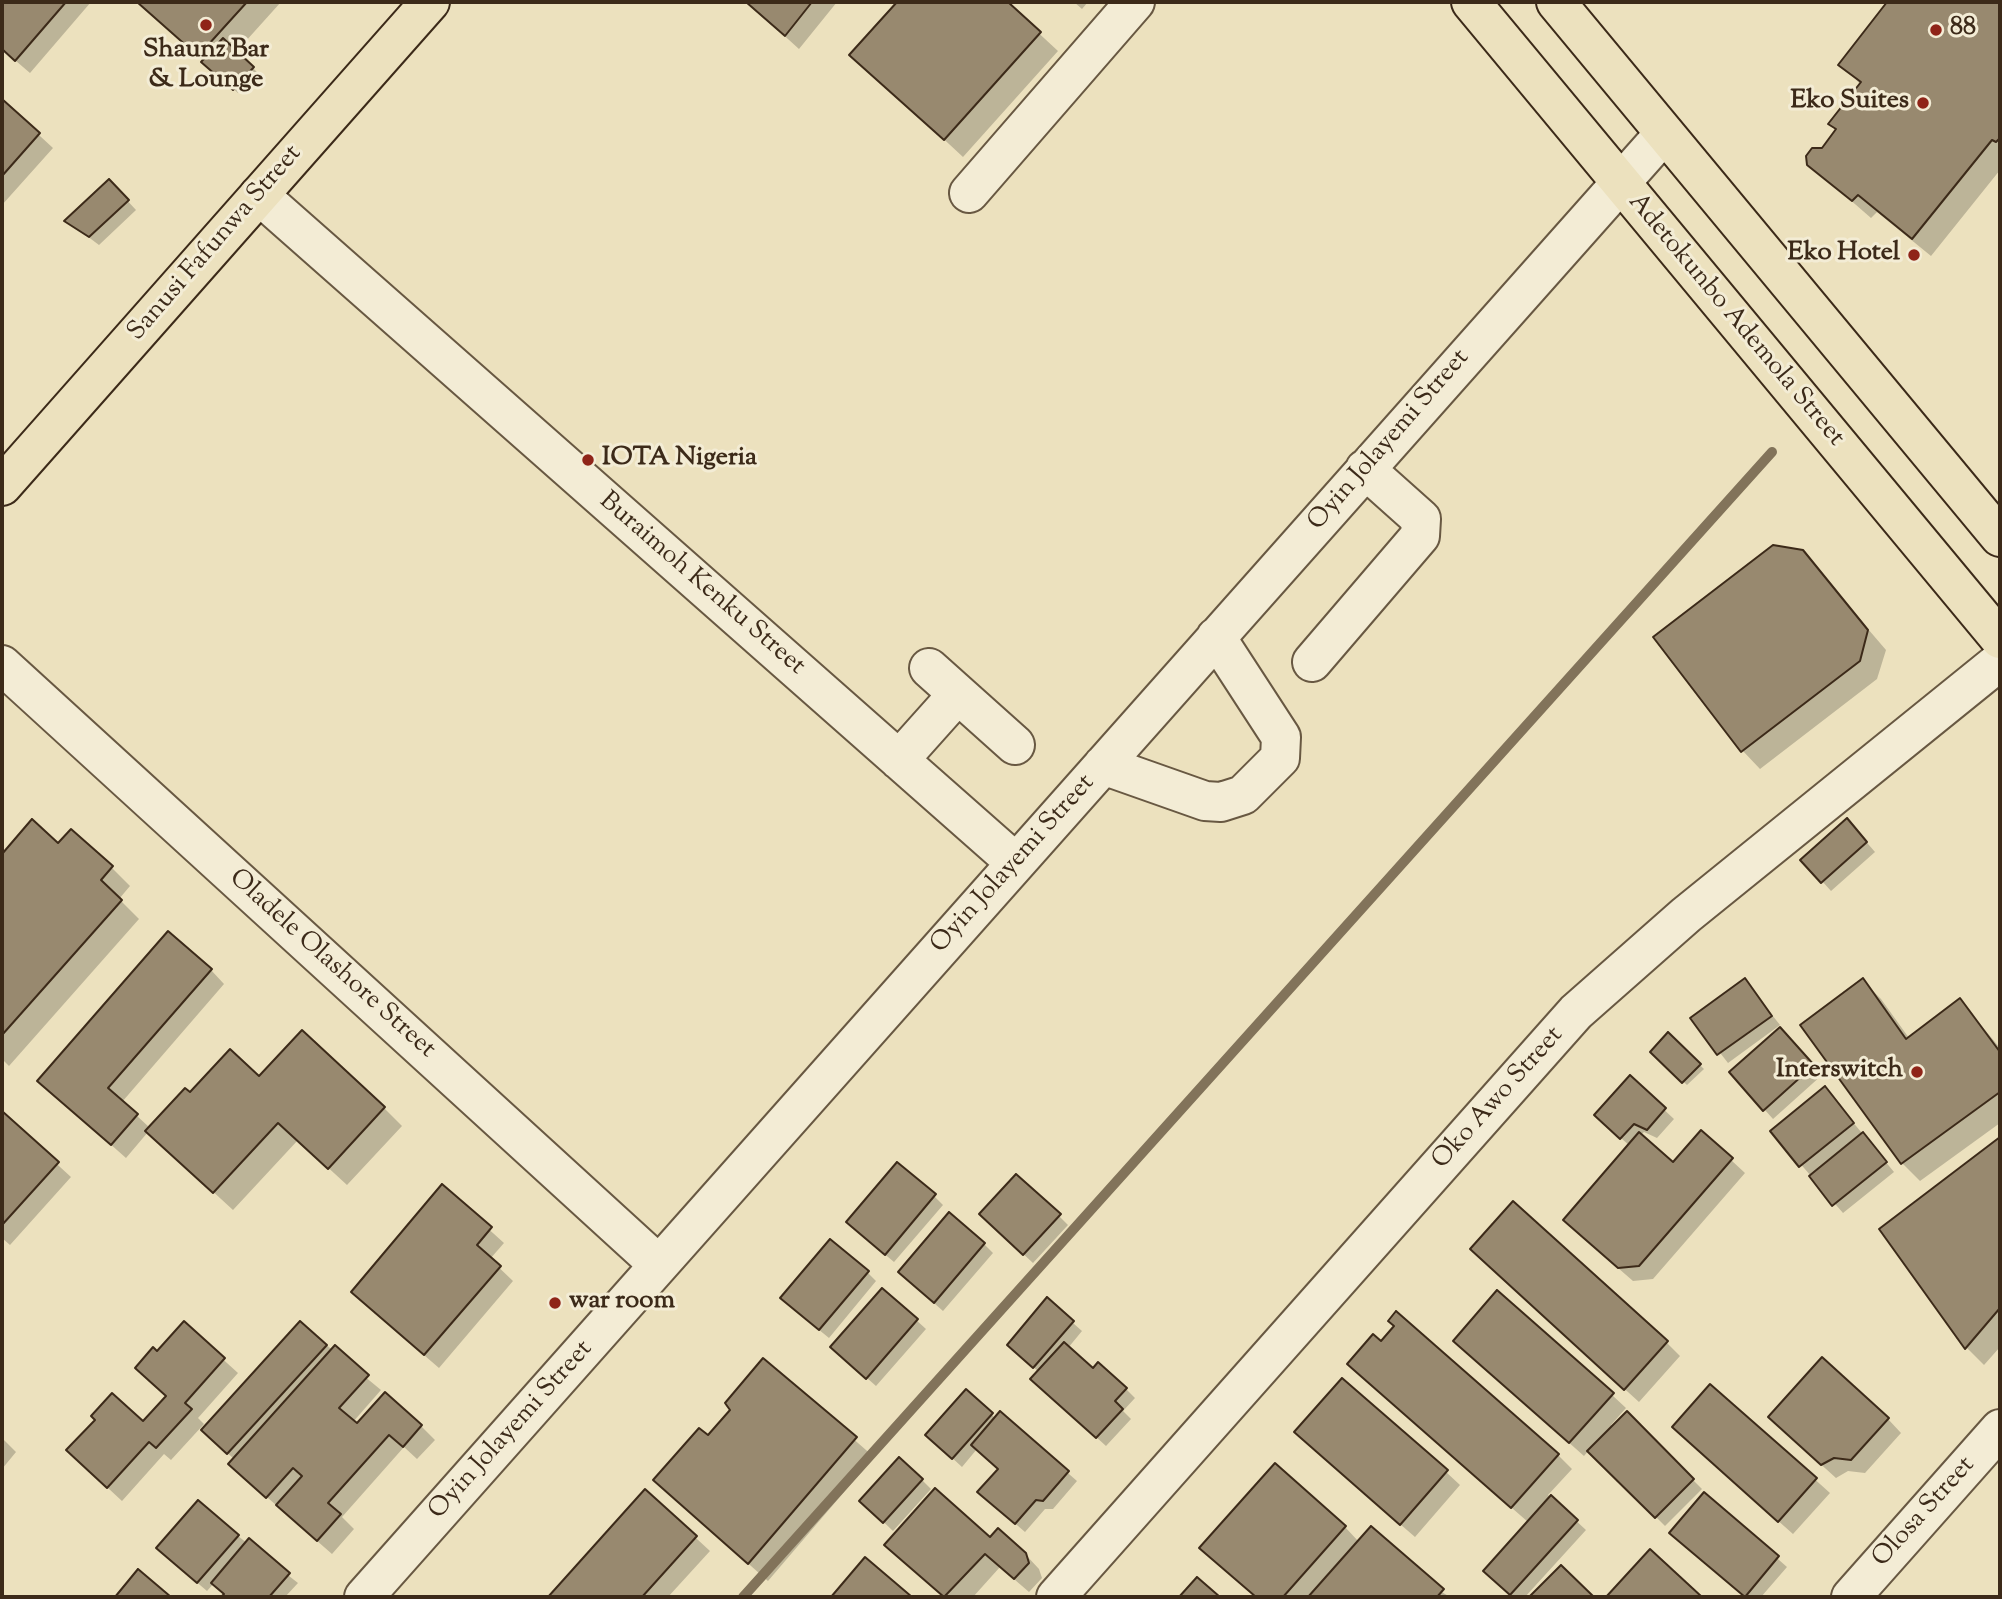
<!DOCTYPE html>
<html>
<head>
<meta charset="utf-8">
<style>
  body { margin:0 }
  #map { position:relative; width:2002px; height:1599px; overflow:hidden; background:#ece1be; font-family:"Sorts Mill Goudy",serif }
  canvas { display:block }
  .frame { position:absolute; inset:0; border:4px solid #3c2a19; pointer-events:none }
</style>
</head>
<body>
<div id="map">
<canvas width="2002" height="1599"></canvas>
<div class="frame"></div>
</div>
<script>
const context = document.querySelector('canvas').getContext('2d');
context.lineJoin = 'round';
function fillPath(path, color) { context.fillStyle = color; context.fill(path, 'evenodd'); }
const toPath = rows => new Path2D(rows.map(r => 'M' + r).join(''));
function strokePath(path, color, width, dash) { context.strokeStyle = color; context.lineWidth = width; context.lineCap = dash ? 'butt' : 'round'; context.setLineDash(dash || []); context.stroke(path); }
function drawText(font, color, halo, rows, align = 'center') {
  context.font = font + ' "Sorts Mill Goudy",serif'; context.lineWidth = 6; context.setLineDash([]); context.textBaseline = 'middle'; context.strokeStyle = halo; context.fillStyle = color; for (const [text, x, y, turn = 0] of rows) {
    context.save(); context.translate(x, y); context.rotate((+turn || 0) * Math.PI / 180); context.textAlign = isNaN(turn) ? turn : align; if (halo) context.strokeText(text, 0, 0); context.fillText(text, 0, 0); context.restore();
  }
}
fillPath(toPath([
  [2,2,91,2,30,73,2,49],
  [138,2,281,2,236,52,257,72,238,93],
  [747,2,837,2,799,49],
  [899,2,1005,2,1058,51,963,157,852,54],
  [1074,2,1088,2,1082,9],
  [1890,2,2000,2,2000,170,1931,256,1877,212,1871,218,1809,164,1837,130,1861,85,1841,64],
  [2,101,53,148,2,205],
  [109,181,136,210,99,245,67,221],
  [1802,552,1886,650,1877,679,1760,769,1742,750],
  [32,822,59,845,72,831,112,868,130,886,119,899,139,919,9,1066,2,1059,2,856],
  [1856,830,1875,852,1831,891,1803,860],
  [211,970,224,984,122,1102,150,1128,190,1095,259,1079,384,1108,402,1126,347,1185,298,1140,233,1210,148,1132,126,1158,39,1081],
  [1745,981,1780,1025,1728,1063,1693,1018],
  [1863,981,1881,999,1909,1038,1960,1000,2000,1048,2000,1123,1920,1181,1902,1163],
  [1668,1035,1704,1069,1687,1085,1652,1052],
  [1789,1038,1822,1075,1773,1119,1731,1072],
  [1630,1078,1674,1119,1657,1138,1644,1132,1640,1136,1673,1164,1731,1160,1745,1173,1653,1279,1633,1281,1579,1234,1630,1146,1605,1124],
  [1833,1098,1894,1172,1843,1213,1772,1131],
  [2,1114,71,1177,10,1245,2,1238],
  [2000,1139,2000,1347,1984,1365,1966,1347,1882,1229],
  [442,1187,504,1243,490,1259,513,1281,439,1368,367,1306],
  [934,1196,943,1205,894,1262,857,1231],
  [1059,1216,1068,1225,1033,1263,990,1223],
  [984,1244,993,1253,943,1311,909,1281],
  [1486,1263,1667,1343,1680,1356,1639,1402],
  [867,1272,876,1281,829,1338,791,1307],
  [883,1290,926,1329,876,1386,842,1356],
  [1047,1300,1082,1331,1068,1348,1093,1370,1126,1389,1135,1398,1123,1411,1131,1419,1106,1446,1042,1388,1039,1372,1018,1354],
  [184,1324,238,1373,198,1418,204,1424,171,1460,164,1454,122,1501,82,1464,143,1423,168,1397,157,1353],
  [301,1324,381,1390,353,1422,357,1426,421,1426,435,1440,417,1459,404,1447,342,1517,354,1529,332,1554,244,1477,234,1459,212,1439],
  [1381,1344,1558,1455,1572,1469,1548,1495,1586,1530,1525,1597,1514,1597,1494,1579,1528,1522,1363,1378],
  [1469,1354,1612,1395,1626,1408,1611,1425,1614,1427,1627,1414,1702,1489,1665,1526,1589,1450,1584,1456],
  [763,1360,874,1457,768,1581,674,1498],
  [1711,1386,1830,1493,1793,1534,1688,1441],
  [991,1414,996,1419,1000,1414,1077,1481,1053,1509,1045,1509,1025,1532,989,1501,1000,1469,977,1449,962,1467,937,1444],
  [1888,1419,1901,1433,1865,1473,1848,1471,1836,1478,1784,1431],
  [2,1438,16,1452,2,1469],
  [1310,1446,1446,1472,1460,1485,1415,1537],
  [922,1480,931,1489,893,1531,870,1509],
  [645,1491,710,1551,668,1597,550,1597],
  [1704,1494,1787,1567,1761,1597,1745,1597,1680,1542],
  [1345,1527,1359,1542,1450,1597,1256,1597,1216,1562],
  [238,1536,298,1583,285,1597,224,1597,226,1594,214,1583,207,1591,167,1557],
  [990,1540,1025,1554,1039,1569,1042,1578,1029,1592,1000,1567,973,1597,945,1597,900,1558]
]), '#0003');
strokePath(toPath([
  [743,1597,1772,452]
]), '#82735a', 10);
const building = toPath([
  [2,2,66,2,15,61,2,49,2,2],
  [137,2,247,2,198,56,137,2],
  [746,2,812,2,785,36,746,2],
  [897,2,1008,2,1041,32,944,140,849,55,897,2],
  [1887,2,2000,2,2000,138,1996,142,1992,140,1912,239,1858,195,1852,201,1807,165,1806,156,1812,148,1822,148,1836,129,1828,124,1861,82,1838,65,1887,2],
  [223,38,254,67,233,90,201,62,223,38],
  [2,99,40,133,2,176,2,99],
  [109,179,129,200,89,237,64,221,109,179],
  [1773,545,1803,550,1868,630,1860,661,1741,752,1653,637,1773,545],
  [1847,818,1867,842,1821,883,1800,860,1847,818],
  [32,819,58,843,71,829,113,866,101,880,122,900,2,1035,2,854,32,819],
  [168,931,212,969,108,1088,138,1114,111,1145,37,1081,168,931],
  [1745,978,1772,1016,1717,1055,1690,1018,1745,978],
  [1863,978,1906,1039,1960,998,2000,1052,2000,1092,1901,1164,1800,1025,1863,978],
  [1780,1027,1814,1065,1763,1111,1729,1072,1780,1027],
  [302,1030,385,1107,328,1169,278,1123,213,1193,145,1131,185,1088,190,1092,230,1049,259,1076,302,1030],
  [1668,1032,1701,1064,1682,1083,1650,1052,1668,1032],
  [1630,1075,1666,1108,1647,1130,1634,1124,1620,1139,1594,1115,1630,1075],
  [1825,1086,1854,1123,1799,1167,1770,1131,1825,1086],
  [2,1111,59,1162,2,1225,2,1111],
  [1701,1130,1733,1158,1639,1266,1618,1268,1563,1220,1639,1132,1673,1162,1701,1130],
  [1863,1132,1887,1162,1832,1206,1809,1176,1863,1132],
  [2000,1137,2000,1308,1965,1349,1879,1229,2000,1137],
  [897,1162,936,1194,885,1255,846,1222,897,1162],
  [1016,1174,1061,1214,1023,1255,979,1214,1016,1174],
  [442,1184,492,1227,477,1245,501,1266,424,1355,351,1292,442,1184],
  [1513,1201,1668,1341,1624,1390,1470,1249,1513,1201],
  [949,1212,985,1243,934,1303,898,1272,949,1212],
  [830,1239,869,1271,819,1330,780,1298,830,1239],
  [882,1288,918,1319,866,1379,830,1347,882,1288],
  [1497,1290,1614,1393,1569,1443,1453,1341,1497,1290],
  [1047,1297,1074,1321,1033,1368,1007,1345,1047,1297],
  [1396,1311,1559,1454,1511,1508,1347,1364,1373,1334,1381,1341,1394,1326,1388,1321,1396,1311],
  [184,1321,225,1358,185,1403,192,1409,156,1448,149,1442,107,1488,66,1450,95,1420,91,1416,112,1393,143,1421,166,1396,135,1368,153,1347,157,1351,184,1321],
  [300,1321,327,1345,227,1454,201,1430,300,1321],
  [1064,1342,1093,1368,1098,1362,1127,1388,1115,1401,1123,1409,1096,1438,1030,1379,1064,1342],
  [335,1345,369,1375,339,1408,357,1423,385,1392,422,1425,403,1447,389,1435,328,1503,341,1514,317,1541,276,1505,302,1476,293,1468,266,1498,228,1464,335,1345],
  [1822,1357,1889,1418,1851,1460,1834,1458,1821,1465,1768,1417,1822,1357],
  [763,1358,857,1437,748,1564,653,1480,699,1428,708,1435,730,1410,725,1403,763,1358],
  [1342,1378,1448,1470,1400,1525,1294,1432,1342,1378],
  [1710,1384,1817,1478,1778,1522,1672,1427,1710,1384],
  [966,1389,993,1413,952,1459,925,1435,966,1389],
  [1000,1411,1069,1471,1043,1501,1036,1500,1015,1524,977,1492,998,1469,971,1445,1000,1411],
  [1627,1411,1694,1479,1655,1518,1587,1451,1627,1411],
  [899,1457,923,1479,883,1523,859,1501,899,1457],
  [1275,1463,1346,1526,1283,1597,1256,1597,1199,1548,1275,1463],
  [935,1488,990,1537,998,1528,1026,1553,1029,1563,1014,1579,985,1554,944,1597,884,1545,935,1488],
  [645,1489,697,1536,642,1597,548,1597,645,1489],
  [1704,1492,1779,1556,1745,1597,1669,1533,1704,1492],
  [1551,1495,1578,1520,1510,1595,1483,1571,1551,1495],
  [198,1500,239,1535,197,1583,156,1548,198,1500],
  [1371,1526,1444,1589,1437,1597,1308,1597,1371,1526],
  [249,1538,290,1573,269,1597,221,1597,224,1594,211,1583,249,1538],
  [1650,1549,1702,1597,1606,1597,1650,1549],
  [865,1557,912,1597,831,1597,865,1557],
  [1561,1565,1594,1597,1529,1597,1561,1565],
  [138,1569,171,1597,115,1597,138,1569],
  [1197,1577,1220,1597,1179,1597,1197,1577]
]);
fillPath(building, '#98896f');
strokePath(building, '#3c2a19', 2);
const minor = toPath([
  [969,193,1135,2],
  [259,195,1016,863],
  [1312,662,1420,536,1421,519,1365,469],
  [2,665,659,1265],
  [929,668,1015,745],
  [899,760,958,694],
  [1103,765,1205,801,1221,802,1243,795,1280,758,1281,737,1216,637],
  [364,1597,1664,134],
  [1056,1597,1576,1012,1686,915,2000,661],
  [1851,1597,2000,1429]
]);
const major = toPath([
  [1471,2,2000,639],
  [1556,2,2000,537],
  [2,486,430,2]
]);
strokePath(minor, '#685842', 42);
strokePath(major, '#3c2a19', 42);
strokePath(minor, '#f3ecd5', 38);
strokePath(major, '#ece1be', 38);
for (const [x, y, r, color] of [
  [206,25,7,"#8f2418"],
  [1936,30,7,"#8f2418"],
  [1923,103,7,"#8f2418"],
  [1914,255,7,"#8f2418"],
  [588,460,7,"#8f2418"],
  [1917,1072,7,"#8f2418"],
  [555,1303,7,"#8f2418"]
]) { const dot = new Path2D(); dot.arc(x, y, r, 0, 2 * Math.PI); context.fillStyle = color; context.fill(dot); strokePath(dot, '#f3ecd5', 2.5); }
drawText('bold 26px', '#3c2a19', '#f3ecd5', [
  ["88",1950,30],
  ["Shaunz Bar",206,52,"center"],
  ["& Lounge",206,82,"center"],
  ["Eko Suites",1909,103,"right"],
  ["Eko Hotel",1900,255,"right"],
  ["IOTA Nigeria",602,460],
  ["Interswitch",1903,1072,"right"],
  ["war room",569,1303]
], 'left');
drawText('26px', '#3c2a19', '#f3ecd5', [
  ["Sanusi Fafunwa Street",216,244,-49],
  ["Adetokunbo Ademola Street",1735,321,50],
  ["Oyin Jolayemi Street",1390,441,-49],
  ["Buraimoh Kenku Street",701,585,41],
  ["Oyin Jolayemi Street",1014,865,-48],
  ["Oladele Olashore Street",331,965,42],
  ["Oko Awo Street",1499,1099,-48],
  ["Oyin Jolayemi Street",512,1431,-48],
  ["Olosa Street",1925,1513,-48]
]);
</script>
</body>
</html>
